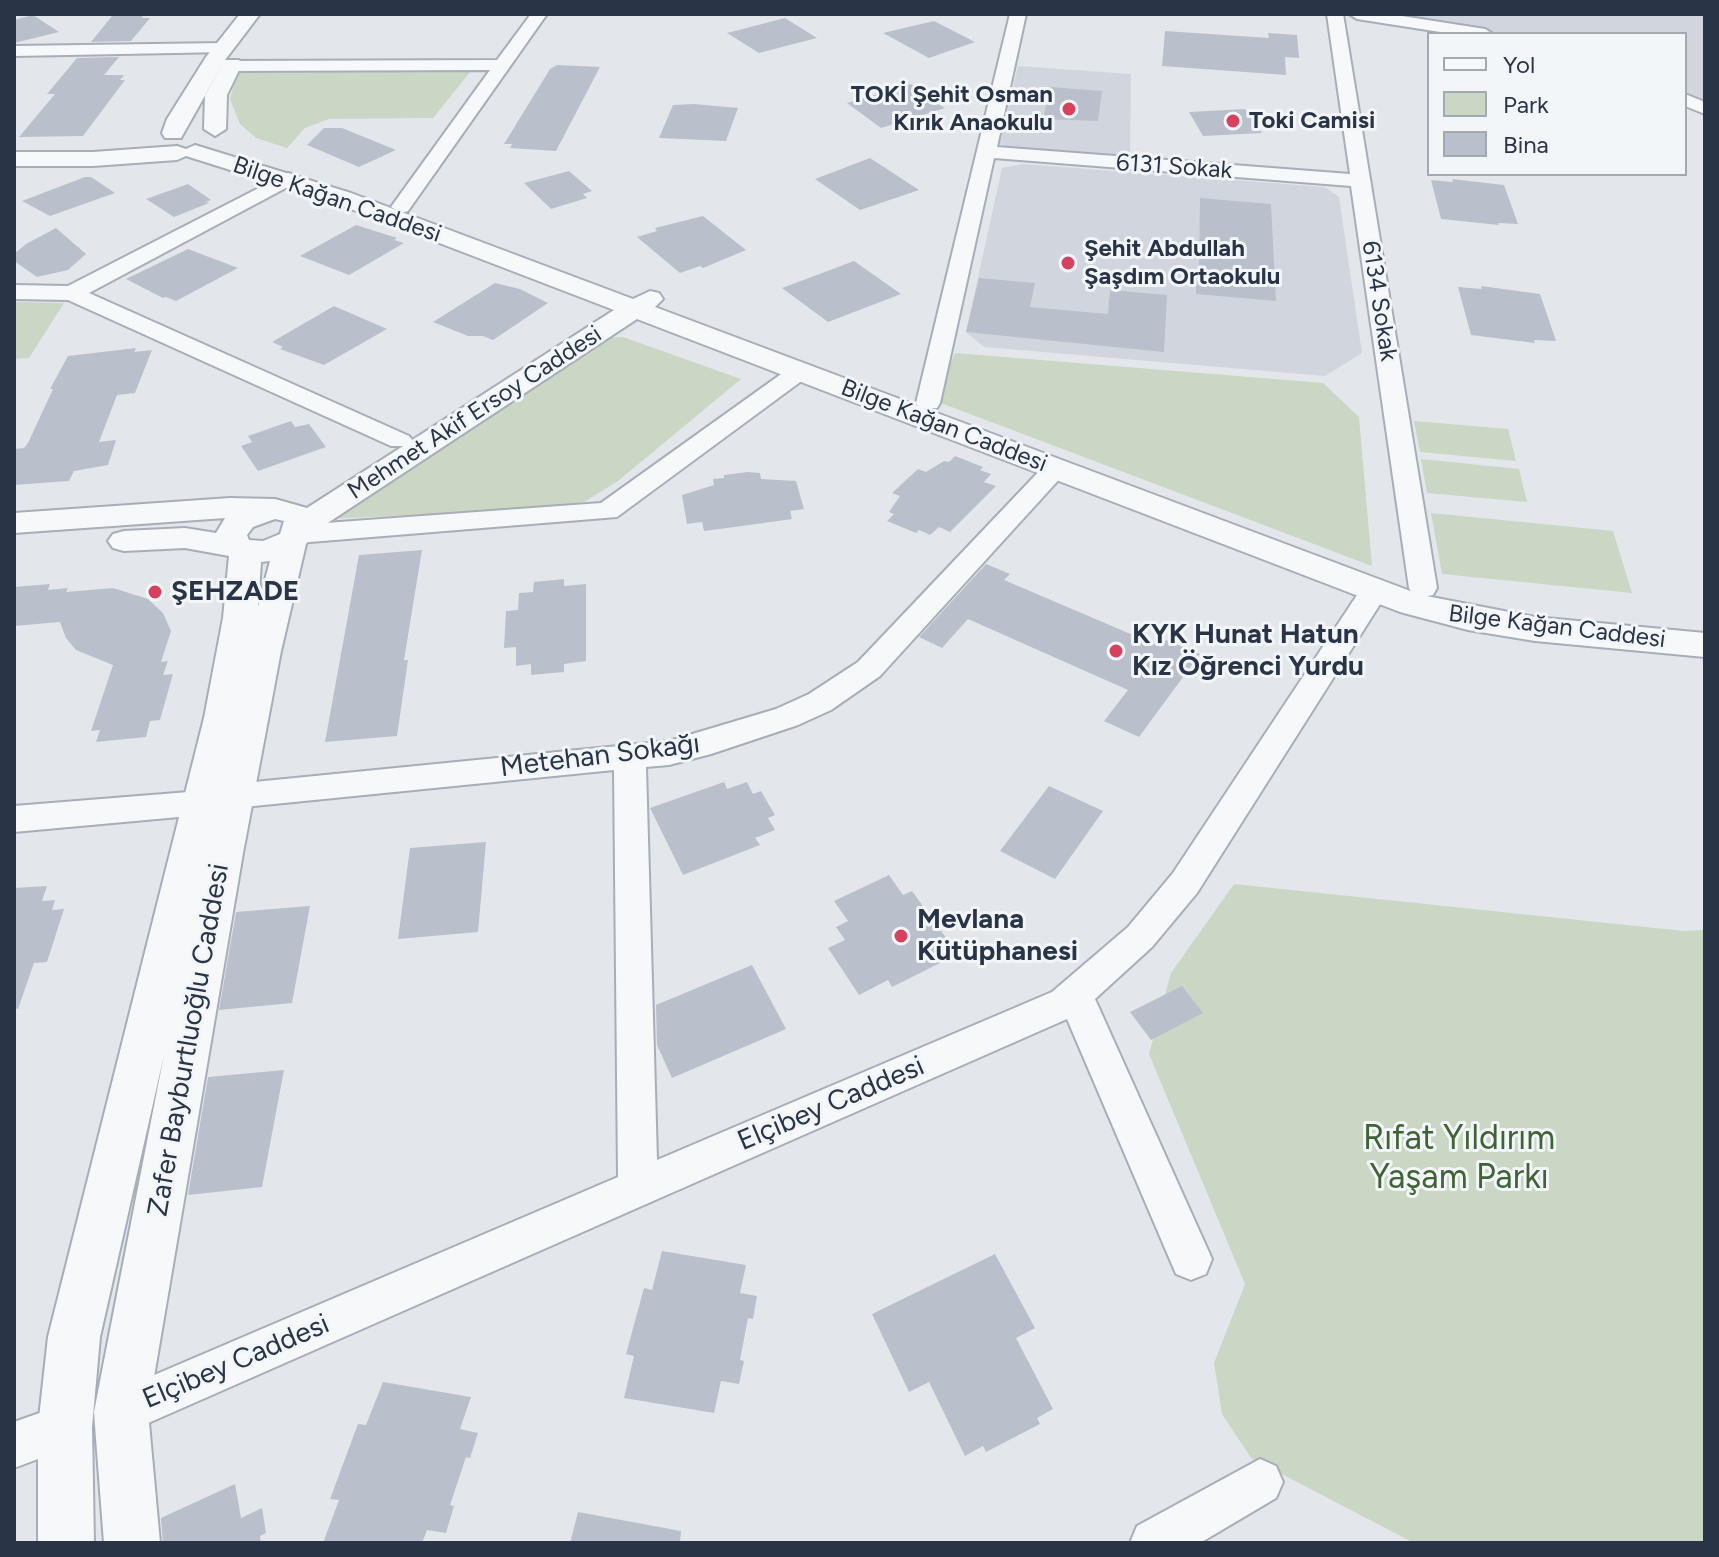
<!DOCTYPE html>
<html>
<head>
<meta charset="utf-8">
<style>
  body { margin:0 }
  #map { position:relative; width:1719px; height:1557px; overflow:hidden; background:#e3e7ec; font-family:Figtree,sans-serif }
  canvas { display:block }
  .frame { position:absolute; inset:0; border:16px solid #293546; pointer-events:none }
  .legend { position:absolute; left:1427px; top:32px; width:260px; height:144px; box-sizing:border-box; background:#f3f6f9; border:2px solid #a2a9b1; margin:0; padding:10px 14px; list-style:none; font-size:24px; color:#293546 }
  .legend li { display:flex; align-items:center; gap:16px; height:40px }
  .legend b { width:40px; border:2px solid #a2a9b1 }
</style>
</head>
<body>
<div id="map">
<canvas width="1719" height="1557"></canvas>
<div class="frame"></div>
<ul class="legend">
<li><b style="height:10px;background:#f7f8fa"></b>Yol</li>
<li><b style="height:22px;background:#c9d7c4"></b>Park</li>
<li><b style="height:22px;background:#bac0cb"></b>Bina</li>
</ul>
</div>
<script>
const context = document.querySelector('canvas').getContext('2d');
context.lineJoin = 'round';
function fillPath(path, color) { context.fillStyle = color; context.fill(path, 'evenodd'); }
const toPath = rows => new Path2D(rows.map(r => 'M' + r).join(''));
function strokePath(path, color, width, dash) { context.strokeStyle = color; context.lineWidth = width; context.lineCap = dash ? 'butt' : 'round'; context.setLineDash(dash || []); context.stroke(path); }
function drawText(font, color, halo, rows, align = 'center') {
  context.font = font + ' Figtree,sans-serif'; context.lineWidth = 6; context.setLineDash([]); context.textBaseline = 'middle'; context.strokeStyle = halo; context.fillStyle = color; for (const [text, x, y, turn = 0] of rows) {
    context.save(); context.translate(x, y); context.rotate((+turn || 0) * Math.PI / 180); context.textAlign = isNaN(turn) ? turn : align; if (halo) context.strokeText(text, 0, 0); context.fillText(text, 0, 0); context.restore();
  }
}
fillPath(toPath([
  [1360,14,1705,14,1705,108,1685,98,1685,34,1485,34],
  [1018,66,1131,74,1130,158,1014,149,1000,144],
  [1023,164,1325,187,1339,197,1362,353,1325,376,984,347,966,332,1002,168]
]), '#d1d6de');
fillPath(toPath([
  [471,71,433,118,329,119,305,128,287,148,256,138,240,124,230,99,237,73],
  [14,302,64,303,29,358,14,359],
  [623,337,741,379,618,481,584,502,525,510,325,519,596,338],
  [955,353,1323,383,1359,417,1372,566,933,400],
  [1414,421,1508,429,1516,461,1420,452],
  [1421,459,1519,469,1527,502,1427,493],
  [1431,513,1613,531,1632,593,1442,574],
  [1234,884,1684,931,1705,930,1705,1543,1414,1543,1251,1458,1222,1414,1214,1363,1245,1284,1149,1054,1171,973]
]), '#c9d7c4');
fillPath(toPath([
  [33,15,59,32,14,43,14,20],
  [112,16,143,16,142,18,150,18,131,41,91,42],
  [785,18,817,38,759,53,727,33],
  [934,21,975,42,929,58,883,33],
  [1165,31,1269,38,1268,33,1297,35,1299,58,1285,57,1286,75,1162,66],
  [119,57,104,75,124,75,120,80,125,80,83,136,19,137,55,94,47,94,77,58],
  [557,65,600,67,556,151,510,148,512,144,504,144,550,69],
  [911,84,939,101,935,102,945,108,881,128,847,103],
  [1050,87,1102,91,1098,121,1043,119],
  [694,104,738,108,726,141,659,138,673,105],
  [1245,109,1262,133,1203,136,1189,112],
  [324,128,342,128,396,150,359,167,307,145],
  [870,158,919,190,860,210,815,179],
  [569,171,592,191,583,194,587,198,551,209,524,183],
  [85,177,91,177,115,193,50,216,22,201],
  [1452,179,1504,185,1518,224,1498,223,1499,225,1441,219,1431,180,1453,182],
  [188,184,211,200,206,202,209,203,174,217,146,199],
  [1200,198,1271,204,1276,301,1196,294,1196,269,1199,269],
  [703,216,746,250,703,268,700,266,680,273,637,237,657,231,655,228],
  [356,225,397,238,394,240,404,243,349,275,300,256],
  [56,228,86,254,68,270,37,277,14,261,14,254,26,244],
  [188,249,238,268,176,301,166,297,163,298,126,279],
  [854,261,901,294,828,322,782,288],
  [979,278,1035,283,1030,307,1108,314,1110,290,1167,295,1164,352,966,332],
  [495,283,520,289,548,303,493,340,483,336,468,336,433,322],
  [1481,286,1540,294,1556,341,1534,340,1535,343,1471,335,1458,287,1482,289],
  [334,306,387,329,324,365,280,349,283,347,272,342],
  [136,348,134,352,152,350,135,393,117,395,99,442,116,440,108,465,74,471,69,481,14,485,14,449,24,448,28,443,53,389,50,389,68,356],
  [291,421,295,427,309,424,326,447,258,471,241,446,252,442,248,436],
  [955,456,983,467,980,470,991,474,984,482,996,486,950,532,939,527,930,535,919,530,916,533,887,521,894,514,889,512,900,496,892,493,918,469,926,472,944,461,949,462],
  [748,472,760,473,761,479,796,481,804,509,790,511,792,519,742,526,704,531,702,522,687,524,682,495,714,485,713,479,724,478,724,475],
  [422,550,404,660,408,660,397,736,325,742,359,555],
  [986,564,1010,574,1004,580,1161,647,1166,640,1200,654,1139,737,1104,721,1128,690,968,619,942,648,919,637],
  [564,579,564,586,586,584,586,661,564,664,564,672,531,675,531,664,516,666,516,647,504,648,506,611,518,610,519,593,533,592,534,582],
  [50,584,48,590,68,588,66,592,113,588,148,599,163,613,171,631,161,662,168,661,163,675,173,674,160,720,150,721,146,737,96,742,100,730,91,731,113,665,76,650,66,638,60,622,14,626,14,587],
  [724,782,727,789,747,782,753,794,761,791,775,815,768,818,775,830,755,838,760,845,683,875,650,808],
  [1049,786,1103,811,1055,879,1000,851],
  [486,842,478,932,398,939,410,848],
  [889,875,903,895,912,891,958,954,892,987,888,980,859,995,828,948,845,940,836,927,848,921,834,901],
  [47,886,42,901,55,900,52,910,64,909,47,962,34,963,18,1009,14,1008,14,888],
  [310,906,292,1003,219,1010,236,912],
  [752,965,786,1029,672,1078,657,1045,656,1005],
  [1182,986,1203,1013,1151,1040,1130,1012],
  [284,1070,262,1187,188,1195,208,1077],
  [662,1251,746,1265,740,1293,757,1296,753,1319,748,1318,740,1360,744,1361,739,1384,721,1381,714,1413,624,1398,634,1356,626,1354,644,1288,652,1290],
  [995,1254,1035,1328,1016,1338,1053,1409,1037,1418,1040,1424,986,1452,983,1446,965,1456,929,1382,909,1392,872,1314],
  [383,1382,471,1397,460,1429,478,1433,470,1458,466,1457,450,1505,454,1506,446,1533,427,1530,422,1543,323,1543,339,1500,330,1499,358,1424,366,1425],
  [235,1484,241,1518,262,1508,266,1533,260,1536,261,1543,163,1543,161,1518],
  [578,1512,681,1531,680,1543,570,1543]
]), '#bac0cb');
const minor = toPath([
  [531,14,547,14,408,211,401,213,391,207,490,70,230,71,221,66,230,61,497,60,531,14],
  [1010,14,1026,14,997,147,1350,174,1327,14,1343,14,1437,588,1433,595,1423,597,1413,595,1409,588,1351,186,994,158,940,403,937,408,919,408,916,403,1010,14],
  [1349,14,1389,14,1485,29,1493,34,1453,34,1357,19,1349,14],
  [223,43,229,44,232,48,229,52,14,56,14,46,223,43],
  [1685,94,1705,102,1705,114,1685,106,1685,94],
  [288,173,295,175,298,179,295,183,89,293,409,436,413,441,409,446,391,446,68,300,14,299,14,285,68,286,288,173],
  [799,365,807,367,811,372,807,377,617,517,298,543,288,540,285,534,288,528,298,525,601,503,791,367,799,365],
  [1055,461,1064,464,1068,469,1064,474,880,676,831,710,798,725,711,754,669,765,646,767,657,1160,1052,992,1128,927,1173,873,1365,583,1375,581,1385,583,1389,590,1197,893,1152,947,1095,999,1212,1259,1206,1274,1191,1280,1176,1274,1067,1019,137,1428,121,1434,105,1428,99,1412,105,1396,618,1177,614,770,234,808,223,805,218,796,223,787,234,784,669,741,776,709,809,694,858,662,1046,464,1055,461],
  [201,791,212,794,217,803,212,812,201,815,14,832,14,806,201,791],
  [65,1404,81,1411,88,1427,81,1443,14,1468,14,1422,65,1404],
  [1260,1459,1276,1466,1283,1482,1276,1498,1200,1543,1130,1543,1137,1526,1260,1459]
]);
const tertiary = toPath([
  [240,14,260,14,225,60,239,60,242,64,227,95,226,129,215,136,204,129,205,95,225,60,181,138,165,138,162,133,167,119,206,57,240,14],
  [195,145,351,193,633,299,650,291,659,293,663,299,655,307,1421,595,1535,617,1705,633,1705,657,1535,641,1468,630,1400,612,637,319,314,532,306,544,281,651,243,853,148,1412,160,1543,104,1543,94,1412,164,1055,100,1337,92,1427,94,1543,38,1543,38,1427,48,1337,204,718,223,618,229,556,185,548,124,551,113,548,108,541,113,534,124,531,185,528,216,533,225,518,14,533,14,513,230,498,275,499,307,508,614,310,335,203,186,156,177,160,93,166,14,166,14,152,93,152,177,146,186,149,195,145],
  [275,519,284,521,280,534,263,541,249,540,247,535,253,527,275,519],
  [270,561,258,607,261,562,270,561]
]);
strokePath(minor, '#a7aeb7', 4);
strokePath(tertiary, '#a7aeb7', 4);
fillPath(minor, '#f7f8fa');
fillPath(tertiary, '#f7f8fa');
for (const [x, y, r, color] of [
  [1069,109,8,"#d8415d"],
  [1233,121,8,"#d8415d"],
  [1068,263,8,"#d8415d"],
  [155,592,8,"#d8415d"],
  [1116,651,8,"#d8415d"],
  [901,936,8,"#d8415d"]
]) { const dot = new Path2D(); dot.arc(x, y, r, 0, 2 * Math.PI); context.fillStyle = color; context.fill(dot); strokePath(dot, '#f3f6f9', 3); }
drawText('bold 24px', '#293546', '#f3f6f9', [
  ["TOKİ Şehit Osman",1053,95,"right"],
  ["Kırık Anaokulu",1053,123,"right"],
  ["Toki Camisi",1249,121],
  ["Şehit Abdullah",1084,249],
  ["Şaşdım Ortaokulu",1084,277]
], 'left');
drawText('24px', '#293546', '#f3f6f9', [
  ["6131 Sokak",1174,167,4],
  ["Bilge Kağan Caddesi",337,200,19],
  ["6134 Sokak",1379,301,81],
  ["Mehmet Akif Ersoy Caddesi",475,413,-33],
  ["Bilge Kağan Caddesi",944,426,21],
  ["Bilge Kağan Caddesi",1557,627,7]
]);
drawText('bold 28px', '#293546', '#f3f6f9', [
  ["ŞEHZADE",171,592],
  ["KYK Hunat Hatun",1132,635],
  ["Kız Öğrenci Yurdu",1132,667],
  ["Mevlana",917,920],
  ["Kütüphanesi",917,952]
], 'left');
drawText('28px', '#293546', '#f3f6f9', [
  ["Metehan Sokağı",600,756,-7],
  ["Zafer Bayburtluoğlu Caddesi",189,1040,-80],
  ["Elçibey Caddesi",831,1104,-23],
  ["Elçibey Caddesi",236,1362,-23]
]);
drawText('34px', '#406336', '#f3f6f9', [
  ["Rıfat Yıldırım",1459,1139],
  ["Yaşam Parkı",1459,1178]
]);
</script>
</body>
</html>
